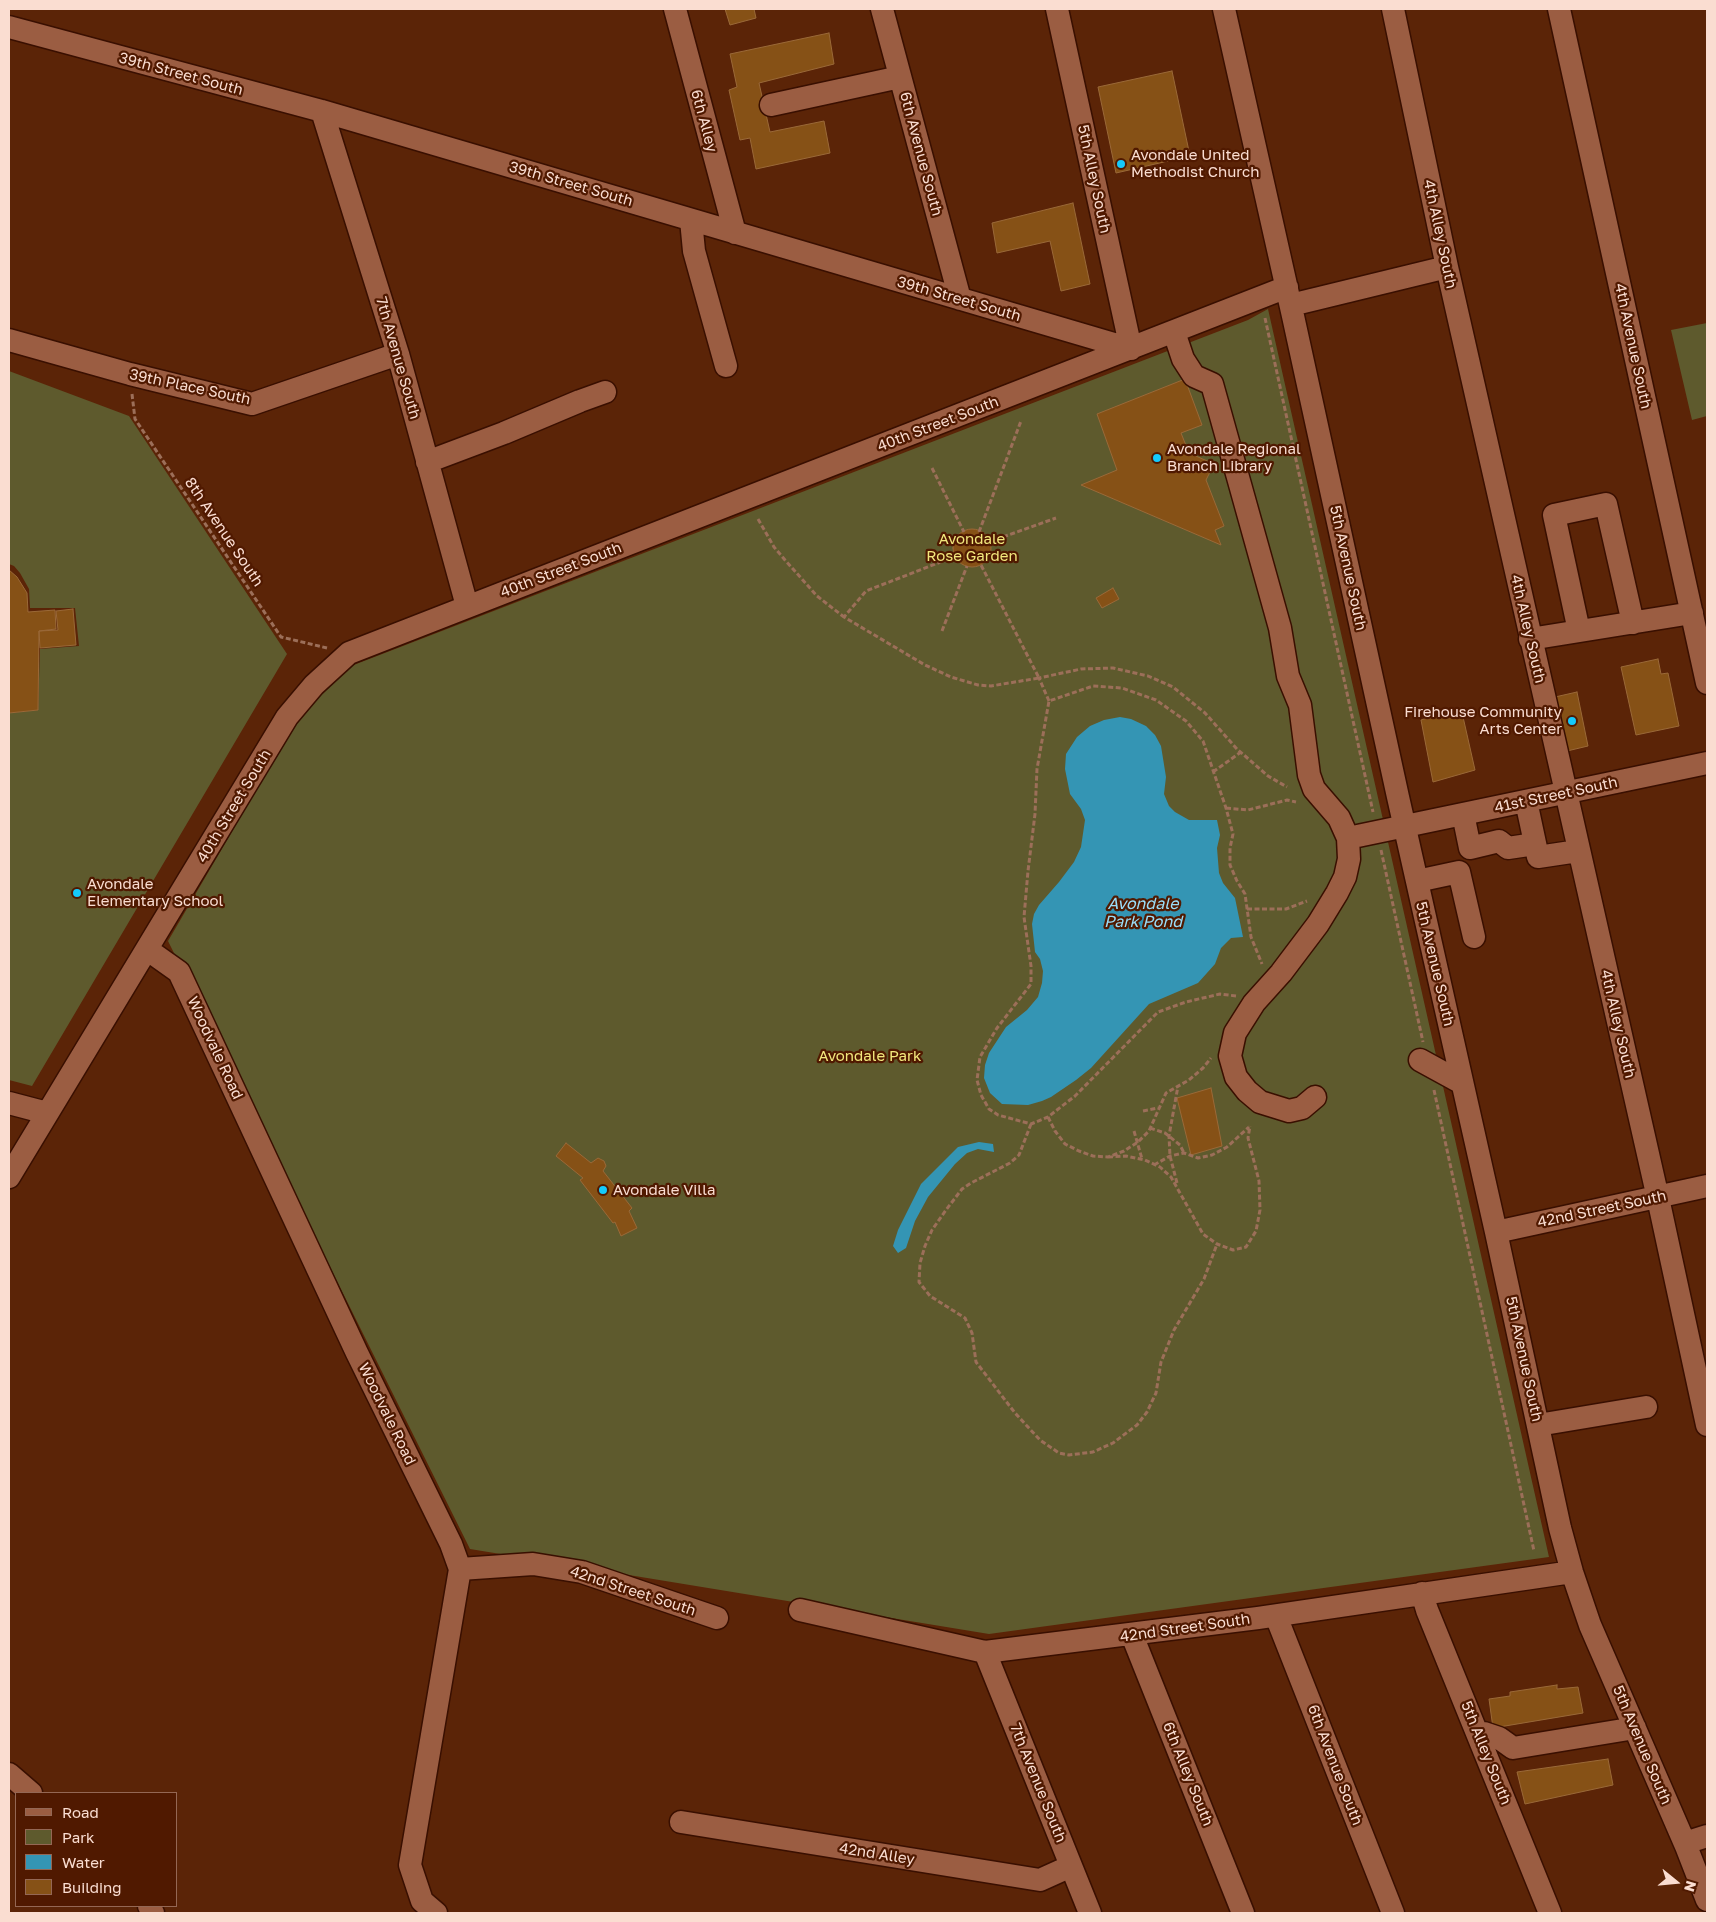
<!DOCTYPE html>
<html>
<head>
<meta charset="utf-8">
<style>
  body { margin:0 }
  #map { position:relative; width:1716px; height:1922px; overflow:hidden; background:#5b2407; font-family:"Golos Text",sans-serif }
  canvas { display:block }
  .frame { position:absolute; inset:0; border:10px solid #faddd1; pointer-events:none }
  .legend { position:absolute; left:15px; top:1792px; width:162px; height:115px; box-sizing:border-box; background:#501900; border:1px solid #946754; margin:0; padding:6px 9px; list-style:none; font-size:15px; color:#faddd1 }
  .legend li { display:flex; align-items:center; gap:10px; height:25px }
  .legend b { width:25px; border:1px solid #946754 }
  .north { position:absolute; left:1651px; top:1857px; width:50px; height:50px; -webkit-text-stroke:4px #501900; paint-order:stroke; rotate:107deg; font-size:14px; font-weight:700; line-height:20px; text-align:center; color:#faddd1 }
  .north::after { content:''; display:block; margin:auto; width:18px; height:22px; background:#faddd1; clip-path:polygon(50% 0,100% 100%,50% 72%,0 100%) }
</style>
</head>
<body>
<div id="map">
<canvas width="1716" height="1922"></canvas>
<div class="frame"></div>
<ul class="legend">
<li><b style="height:6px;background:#9b5d42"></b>Road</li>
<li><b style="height:14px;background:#5e5a2d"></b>Park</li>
<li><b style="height:14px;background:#3495b4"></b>Water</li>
<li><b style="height:14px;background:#865116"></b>Building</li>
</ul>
<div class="north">N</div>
</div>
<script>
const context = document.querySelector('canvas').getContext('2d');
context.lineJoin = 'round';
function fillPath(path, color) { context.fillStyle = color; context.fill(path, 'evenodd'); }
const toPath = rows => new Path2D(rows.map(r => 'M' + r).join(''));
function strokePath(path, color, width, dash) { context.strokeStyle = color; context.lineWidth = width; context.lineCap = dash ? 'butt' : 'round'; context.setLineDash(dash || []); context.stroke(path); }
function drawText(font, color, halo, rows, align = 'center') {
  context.font = font + ' "Golos Text",sans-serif'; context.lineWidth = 4.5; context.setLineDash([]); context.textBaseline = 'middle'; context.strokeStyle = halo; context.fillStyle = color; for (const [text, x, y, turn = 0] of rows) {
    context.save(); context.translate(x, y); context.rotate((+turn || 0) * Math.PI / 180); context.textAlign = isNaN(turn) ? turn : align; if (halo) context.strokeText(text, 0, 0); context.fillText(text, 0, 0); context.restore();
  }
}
fillPath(toPath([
  [1268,309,1549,1557,989,1634,470,1549,168,941,299,717,351,666,1248,320],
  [1707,323,1707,416,1692,420,1671,330],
  [9,371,129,416,287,654,32,1086,9,1080,9,713,38,710,40,649,79,646,75,608,30,608,29,589,20,573,14,566,9,564]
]), '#5e5a2d');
fillPath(toPath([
  [1120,717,1131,719,1146,726,1155,735,1161,746,1166,777,1164,794,1169,806,1175,812,1189,820,1217,820,1220,835,1217,848,1219,873,1223,883,1235,898,1243,937,1231,938,1221,948,1215,964,1198,983,1149,1004,1091,1068,1076,1080,1051,1097,1042,1101,1028,1105,1002,1104,990,1093,984,1078,985,1065,989,1053,1006,1027,1027,1010,1038,997,1042,983,1043,971,1040,959,1035,952,1032,924,1034,914,1039,905,1059,882,1074,862,1081,847,1085,820,1081,809,1070,794,1065,769,1066,754,1077,737,1090,726,1104,720],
  [979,1142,993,1144,994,1152,978,1149,967,1153,955,1164,928,1197,915,1221,906,1248,898,1253,893,1246,898,1230,921,1184,958,1147]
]), '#3495b4');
const building = toPath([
  [725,9,754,9,756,18,730,25,725,9],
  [829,33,834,64,759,83,770,132,824,121,830,153,756,169,750,138,740,140,729,90,737,87,730,54,829,33],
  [1172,71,1190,156,1116,173,1098,87,1172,71],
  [1073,203,1090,284,1061,291,1050,241,997,253,992,223,1073,203],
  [1185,379,1202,425,1181,433,1189,453,1214,464,1206,480,1224,526,1215,530,1221,545,1081,485,1117,470,1097,414,1185,379],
  '953 548a19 19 0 1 1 38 0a19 19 0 1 1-38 0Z',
  [9,570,17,577,27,593,28,612,55,610,56,629,39,631,38,710,9,713,9,570],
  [1113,588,1119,599,1102,608,1096,598,1113,588],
  [73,609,76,645,40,648,39,631,58,630,56,611,73,609],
  [1658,659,1661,674,1668,673,1679,726,1636,735,1621,667,1658,659],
  [1577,692,1588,746,1567,751,1555,697,1577,692],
  [1461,708,1475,770,1433,782,1421,720,1461,708],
  [1211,1088,1222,1146,1191,1155,1177,1098,1211,1088],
  [566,1143,591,1163,598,1158,604,1161,606,1166,603,1171,632,1208,629,1211,637,1228,621,1236,615,1222,613,1223,580,1180,583,1178,556,1156,566,1143],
  [1557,1685,1557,1689,1578,1687,1583,1713,1493,1728,1489,1699,1510,1696,1510,1692,1557,1685],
  [1608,1759,1613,1785,1525,1804,1517,1772,1608,1759]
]);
fillPath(building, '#865116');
strokePath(building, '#9a6938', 1);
const minor = toPath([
  [675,9,735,233],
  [882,9,960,299],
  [1224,9,1293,316,1398,797,1496,1232,1560,1528,1572,1572,1590,1625,1686,1846,1707,1900],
  [1393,9,1447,267,1658,1198,1707,1425],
  [1559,9,1707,683],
  [9,27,322,111,1131,349,1057,9],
  [771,105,900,77],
  [322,111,398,354,467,606],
  [691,220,694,251,726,366],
  [1291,305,1447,267],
  [1174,332,1183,359,1194,376,1212,384,1280,628,1288,676,1300,705,1309,775,1314,789,1339,818,1348,838,1349,859,1345,877,1337,893,1318,924,1281,973,1254,1003,1235,1033,1230,1056,1236,1077,1247,1091,1260,1102,1289,1111,1302,1108,1315,1097],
  [9,340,130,374,252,404,398,354],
  [427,462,504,433,580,401,605,392],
  [1579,631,1554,515,1606,504,1633,623],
  [1530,639,1692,613],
  [1526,801,1538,857,1578,851],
  [1463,814,1470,848,1499,841,1508,848,1535,844],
  [1348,838,1707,763],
  [1417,881,1459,872,1474,937],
  [148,950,179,972,357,1353,451,1544,460,1569,410,1865,422,1901,436,1913],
  [1420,1060,1462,1083],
  [9,1103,47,1113],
  [9,1177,287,717,314,685,349,653,1287,287],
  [1496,1232,1707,1186],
  [1538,1425,1646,1407],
  [460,1569,533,1564,582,1572,717,1618],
  [1422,1593,1427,1610,1550,1913],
  [800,1610,985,1652,1258,1618,1572,1572],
  [1276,1616,1393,1913],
  [1132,1635,1243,1913],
  [985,1652,1090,1913],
  [1478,1733,1484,1733,1499,1738,1513,1748,1635,1728],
  [9,1774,31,1793],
  [681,1822,1040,1880,1071,1866],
  [1685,1843,1707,1836],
  [149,1906,153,1913]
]);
strokePath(minor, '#390f00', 25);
strokePath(toPath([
  [1265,318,1373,812],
  [132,394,135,419,281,637,327,648],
  [932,468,964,532],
  [758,519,774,547,785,560,817,596,844,617],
  [979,532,1021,421],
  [989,542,1056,518],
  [956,556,866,591,844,617,925,665,951,677,978,685,991,686,1039,678,981,565],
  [942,631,967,566],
  [1049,701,1039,678,1081,669,1113,668,1148,676,1173,687,1205,713,1237,749,1268,776,1287,787],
  [1213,772,1241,752],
  [1226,808,1248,810,1287,800,1296,802],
  [1381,850,1423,1042],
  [1247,909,1286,909,1307,901],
  [1236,996,1220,994,1186,1002,1158,1012,1075,1096,1048,1117,1031,1124,998,1115,989,1109,981,1095,977,1080,980,1057,997,1028,1031,984,1031,966,1024,917,1028,871,1035,814,1037,769,1049,701,1093,686,1122,688,1156,700,1186,721,1203,741,1226,808,1233,834,1230,848,1230,865,1237,881,1245,894,1251,937,1262,964],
  [1434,1090,1534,1551],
  [1143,1111,1158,1108],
  [1048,1117,1055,1131,1065,1144,1079,1151,1093,1156,1108,1157,1124,1151,1138,1142,1149,1131,1166,1093,1189,1080,1203,1068,1211,1058],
  [1031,1124,1019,1155,1010,1163,971,1183,962,1189,946,1210,932,1230,925,1246,920,1263,919,1282,930,1296,965,1318,972,1333,976,1362,1015,1413,1040,1440,1059,1453,1069,1455,1093,1452,1113,1443,1137,1425,1147,1412,1156,1393,1161,1362,1174,1330,1204,1279,1217,1244],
  [1150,1128,1165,1133,1180,1145,1184,1153],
  [1134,1131,1142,1159],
  [1108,1157,1126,1156,1145,1160,1160,1167,1171,1177,1203,1234,1217,1244,1233,1250,1246,1247,1256,1231,1260,1210,1259,1181,1248,1138,1250,1126],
  [1154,1165,1170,1156,1184,1153,1198,1158,1212,1155,1227,1147,1249,1127],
  [1177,1183,1170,1156,1169,1136,1178,1086]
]), '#9c6f59', 3, [5, 2.5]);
strokePath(minor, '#9b5d42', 22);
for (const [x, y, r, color] of [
  [1121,164,5,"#15cafb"],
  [1157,458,5,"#15cafb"],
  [1572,721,5,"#15cafb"],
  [77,893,5,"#15cafb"],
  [603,1190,5,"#15cafb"]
]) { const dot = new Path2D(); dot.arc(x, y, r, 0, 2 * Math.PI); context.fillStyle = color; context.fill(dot); strokePath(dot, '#501900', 2); }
drawText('15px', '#faddd1', '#501900', [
  ["39th Street South",181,74,15],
  ["6th Alley",704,121,75],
  ["6th Avenue South",921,154,75],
  ["5th Alley South",1094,179,78],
  ["39th Street South",571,184,16],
  ["4th Alley South",1440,234,78],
  ["39th Street South",959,299,16],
  ["4th Avenue South",1633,346,78],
  ["7th Avenue South",398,358,74],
  ["39th Place South",190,387,12],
  ["40th Street South",938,424,-21],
  ["8th Avenue South",224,532,56],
  ["5th Avenue South",1348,568,78],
  ["40th Street South",561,570,-21],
  ["4th Alley South",1528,629,77],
  ["41st Street South",1556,795,-12],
  ["40th Street South",234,806,-59],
  ["5th Avenue South",1435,964,77],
  ["4th Alley South",1618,1024,77],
  ["Woodvale Road",215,1048,65],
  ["42nd Street South",1602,1209,-12],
  ["5th Avenue South",1524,1359,78],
  ["Woodvale Road",387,1414,64],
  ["42nd Street South",633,1591,18],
  ["42nd Street South",1185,1628,-8],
  ["5th Avenue South",1642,1745,67],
  ["5th Alley South",1486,1753,68],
  ["6th Avenue South",1335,1765,69],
  ["6th Alley South",1188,1774,68],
  ["7th Avenue South",1038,1783,68],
  ["42nd Alley",877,1854,9]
]);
drawText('15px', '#faddd1', '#501900', [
  ["Avondale United",1131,155],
  ["Methodist Church",1131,172],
  ["Avondale Regional",1167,449],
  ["Branch Library",1167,466],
  ["Firehouse Community",1562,712,"right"],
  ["Arts Center",1562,729,"right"],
  ["Avondale",87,884],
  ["Elementary School",87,901],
  ["Avondale Villa",613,1190]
], 'left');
drawText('15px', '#f2e87d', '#501900', [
  ["Avondale",972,539],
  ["Rose Garden",972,556],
  ["Avondale Park",870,1056]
]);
drawText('italic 16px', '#99ddf8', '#501900', [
  ["Avondale",1143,904],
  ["Park Pond",1143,922]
]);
</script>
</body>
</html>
